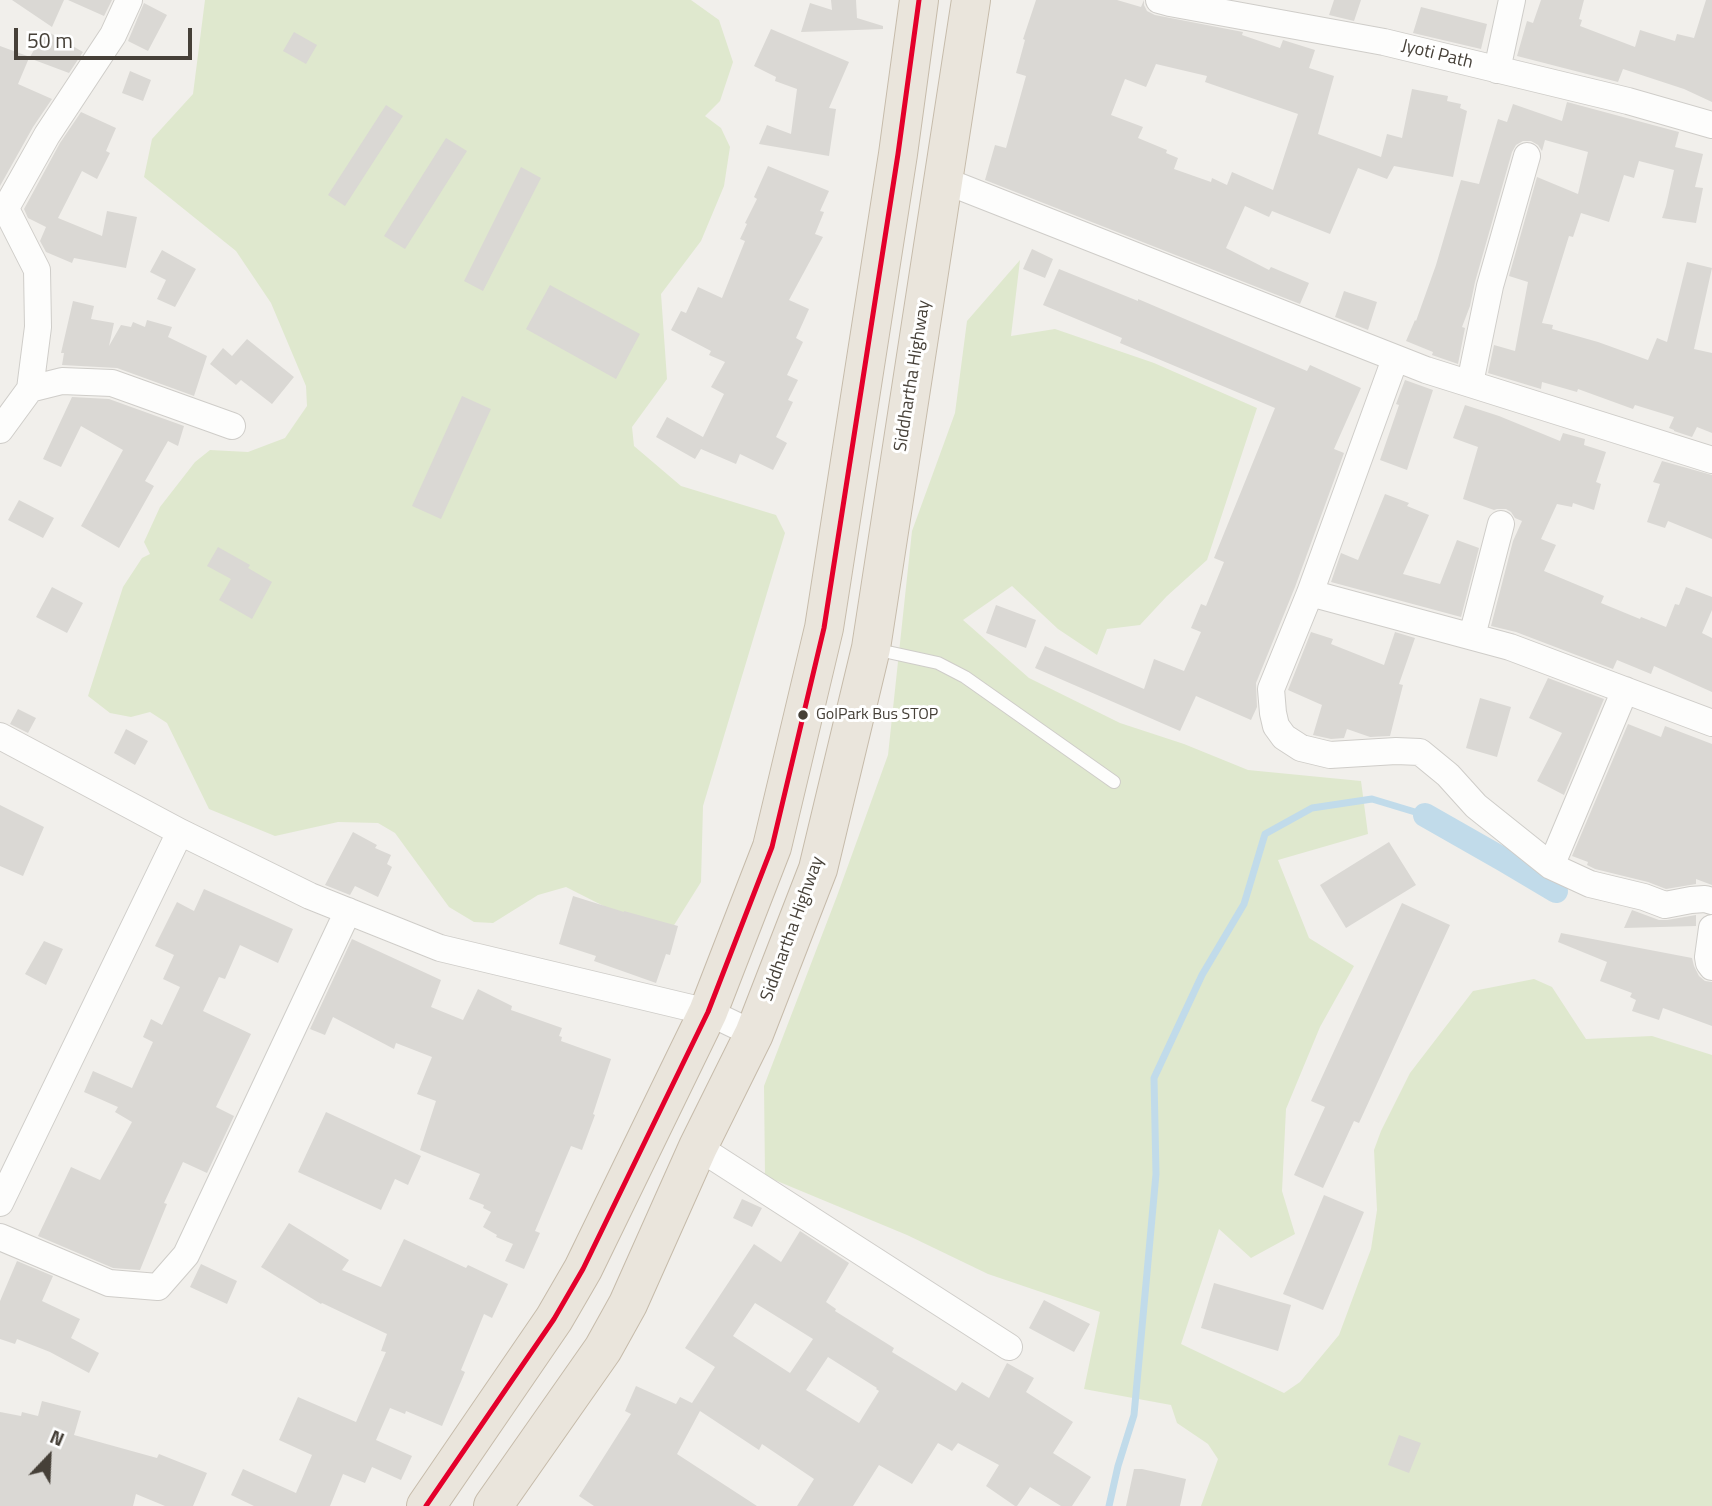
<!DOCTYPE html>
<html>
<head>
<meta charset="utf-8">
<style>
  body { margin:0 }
  #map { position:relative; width:1712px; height:1506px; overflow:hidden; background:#f1efeb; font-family:"Titillium Web",sans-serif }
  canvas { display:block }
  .north { position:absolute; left:14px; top:1422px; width:70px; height:70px; -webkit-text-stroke:5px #fff; paint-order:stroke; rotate:23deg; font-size:19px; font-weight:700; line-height:28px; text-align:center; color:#464038 }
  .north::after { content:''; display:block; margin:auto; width:24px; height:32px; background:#464038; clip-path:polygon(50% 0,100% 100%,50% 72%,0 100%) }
  .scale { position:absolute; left:14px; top:28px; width:178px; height:32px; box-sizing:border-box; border:4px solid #464038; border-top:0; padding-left:9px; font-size:21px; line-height:24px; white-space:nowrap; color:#464038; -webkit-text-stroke:5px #fff; paint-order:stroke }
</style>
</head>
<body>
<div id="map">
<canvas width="1712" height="1506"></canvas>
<div class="north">N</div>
<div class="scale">50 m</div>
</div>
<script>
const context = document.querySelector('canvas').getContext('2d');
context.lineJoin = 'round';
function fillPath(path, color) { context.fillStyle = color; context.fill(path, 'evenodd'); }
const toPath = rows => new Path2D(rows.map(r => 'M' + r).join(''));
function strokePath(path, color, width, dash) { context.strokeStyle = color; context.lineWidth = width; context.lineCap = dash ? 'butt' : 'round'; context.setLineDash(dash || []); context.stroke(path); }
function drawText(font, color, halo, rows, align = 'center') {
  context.font = font + ' "Titillium Web",sans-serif'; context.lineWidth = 6; context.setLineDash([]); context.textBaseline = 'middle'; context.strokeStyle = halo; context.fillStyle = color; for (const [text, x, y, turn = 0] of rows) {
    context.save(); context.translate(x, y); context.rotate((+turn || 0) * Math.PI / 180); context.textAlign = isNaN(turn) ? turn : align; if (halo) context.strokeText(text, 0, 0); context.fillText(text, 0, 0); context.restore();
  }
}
fillPath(toPath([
  [205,0,691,0,719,20,733,62,720,101,705,116,721,128,730,147,724,186,701,241,661,294,667,379,632,427,634,446,681,486,776,515,785,533,703,806,701,882,671,930,641,925,566,887,538,895,493,923,474,922,449,907,395,833,378,823,338,822,275,836,209,809,167,723,150,712,131,717,110,713,88,696,123,587,142,558,150,554,144,542,160,507,195,462,210,450,248,452,285,438,307,406,306,386,271,303,236,251,144,177,152,139,193,94],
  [1020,260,1011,336,1055,329,1154,363,1257,408,1207,560,1167,596,1140,625,1107,629,1097,655,1058,629,1012,586,963,620,1029,678,1120,723,1184,744,1248,770,1361,781,1368,834,1278,860,1309,938,1354,966,1320,1027,1286,1109,1282,1191,1295,1234,1251,1258,1219,1229,1181,1344,1284,1393,1300,1382,1339,1335,1371,1249,1377,1210,1374,1150,1381,1131,1410,1073,1473,991,1534,979,1552,987,1586,1039,1652,1036,1712,1055,1712,1506,1201,1506,1218,1459,1208,1444,1177,1423,1171,1405,1084,1389,1100,1312,988,1274,907,1235,765,1176,764,1086,837,896,888,755,912,531,955,413,967,321]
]), '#dfe8ce');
strokePath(toPath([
  [1109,1506,1118,1466,1134,1415,1156,1174,1154,1078,1202,975,1244,904,1265,834,1312,808,1372,799,1425,815]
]), '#c1dbea', 7);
strokePath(toPath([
  [1425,815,1504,860,1556,891]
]), '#c1dbea', 24);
fillPath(toPath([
  [12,0,64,0,52,27],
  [68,0,112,0,104,16],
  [831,0,856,0,857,18,883,26,883,29,801,32,810,3,832,10],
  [1036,0,1117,0,1141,7,1144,0,1144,5,1147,11,1155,15,1243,32,1242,35,1280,48,1283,40,1315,50,1309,68,1334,76,1318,134,1381,157,1387,134,1402,138,1412,89,1448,96,1447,101,1461,104,1460,108,1467,111,1453,177,1394,166,1387,179,1358,168,1330,234,1272,211,1269,217,1245,206,1226,248,1269,270,1271,267,1309,283,1300,304,985,180,995,145,1006,148,1026,76,1016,73,1025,40,1023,39],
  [1156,64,1207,76,1205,82,1298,114,1273,190,1232,172,1227,185,1212,178,1211,182,1174,169,1178,158,1166,153,1167,150,1138,138,1143,127,1111,115,1125,79,1146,87],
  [1334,0,1361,0,1354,21,1329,15],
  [1541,0,1584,0,1579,19,1582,20,1580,26,1635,47,1640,30,1675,41,1677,34,1694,38,1706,0,1712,0,1712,102,1684,89,1623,69,1618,82,1517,56,1527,21,1533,23],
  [144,3,167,15,148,51,128,41],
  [1421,7,1487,24,1481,49,1413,33],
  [771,29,849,62,829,108,836,109,829,156,759,144,767,125,791,134,797,89,775,81,776,77,754,66],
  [45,30,83,52,69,73,29,58,18,84,52,99,33,127,0,186,0,46,30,57],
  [294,32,317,45,306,64,283,51],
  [130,71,151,80,143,101,122,93],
  [1567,102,1679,132,1675,147,1703,154,1695,187,1703,188,1696,223,1662,218,1666,206,1674,170,1639,161,1634,178,1624,175,1609,222,1581,213,1573,237,1569,236,1542,323,1553,325,1552,329,1598,342,1648,360,1657,338,1667,342,1687,262,1712,268,1694,349,1712,353,1712,433,1697,427,1692,437,1674,431,1674,430,1669,428,1674,417,1635,405,1633,409,1578,389,1577,392,1542,382,1541,389,1488,373,1494,345,1515,351,1528,282,1509,276,1537,177,1578,194,1588,152,1545,140,1542,151,1538,145,1531,141,1523,141,1516,145,1512,152,1475,282,1470,306,1462,327,1465,328,1458,364,1432,355,1433,352,1406,341,1415,320,1416,321,1436,265,1461,180,1479,184,1498,119,1507,122,1513,104,1562,121],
  [386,105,403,116,345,206,328,195],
  [81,112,116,128,106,151,110,153,97,179,82,171,58,218,102,236,107,211,137,217,126,268,74,258,72,263,46,252,40,241,46,227,28,218,24,209,60,143],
  [446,138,467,151,405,249,384,236],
  [768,166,829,191,820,211,824,212,815,234,823,237,789,300,809,309,796,338,803,342,787,375,798,380,788,400,793,402,776,437,787,443,773,470,740,454,736,464,701,449,695,459,656,437,667,417,703,437,724,394,711,387,725,362,709,355,711,351,671,330,681,311,686,313,698,287,722,298,745,241,740,239,747,224,745,223,757,199,754,197],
  [521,167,541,178,483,291,464,281],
  [1032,249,1053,259,1045,278,1023,269],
  [162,250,196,269,175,307,157,299,166,280,150,272],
  [1059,269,1138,301,1138,299,1307,371,1310,365,1361,388,1334,449,1344,453,1295,587,1256,683,1257,707,1251,720,1196,696,1180,731,1035,668,1045,646,1144,689,1154,659,1184,671,1201,632,1191,628,1201,604,1206,606,1224,562,1214,558,1275,408,1120,343,1122,338,1043,305],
  [550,285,640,334,616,379,526,329],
  [1344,291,1377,302,1368,330,1335,317],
  [73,301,94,306,91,319,114,323,109,346,121,325,131,327,133,322,145,327,147,320,172,327,168,337,207,356,194,396,117,368,62,365,64,353,61,353],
  [247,339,294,377,272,404,241,380,236,385,210,364,223,348,232,356],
  [1405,380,1433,390,1407,470,1380,460,1399,405,1396,404],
  [462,396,491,409,441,519,412,506],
  [72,397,109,399,184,426,178,446,168,441,145,481,154,486,119,548,81,526,123,450,81,426,61,467,43,459],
  [1465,405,1499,416,1560,441,1563,433,1585,439,1584,445,1606,452,1596,482,1601,484,1594,510,1573,503,1572,507,1557,504,1541,539,1556,545,1544,571,1604,596,1601,603,1640,619,1641,617,1666,627,1675,604,1679,605,1686,587,1712,597,1712,610,1702,633,1712,638,1712,692,1654,666,1651,674,1617,660,1613,669,1516,632,1491,626,1513,541,1522,521,1515,518,1511,512,1506,509,1497,509,1494,510,1463,499,1478,447,1453,438],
  [1662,461,1712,475,1712,539,1668,521,1665,528,1647,522,1660,484,1653,482],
  [1385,494,1409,503,1407,506,1429,515,1403,574,1440,584,1457,540,1479,548,1461,617,1331,582,1341,553,1358,560],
  [19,500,54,518,43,538,8,520],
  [218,547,250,565,248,568,272,582,252,619,219,600,231,579,207,566],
  [52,587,83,603,67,633,36,617],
  [996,605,1036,620,1026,648,986,633],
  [1311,632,1333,639,1331,644,1384,665,1395,632,1415,638,1399,684,1403,685,1390,736,1370,737,1347,729,1344,738,1331,739,1313,735,1322,705,1288,690],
  [1548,678,1604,699,1564,795,1537,781,1562,733,1529,718],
  [1480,698,1511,707,1497,757,1466,748],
  [18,709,36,718,28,733,10,724],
  [1628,724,1661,737,1665,726,1712,744,1712,885,1696,879,1696,884,1666,889,1648,882,1595,869,1587,865,1588,862,1572,856],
  [126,729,148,741,135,765,114,753],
  [0,805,44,827,23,876,0,866],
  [353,832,377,845,375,848,391,855,387,864,392,867,378,897,355,886,350,895,325,885],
  [1389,842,1416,885,1346,928,1320,885],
  [204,889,293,929,278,963,240,945,225,979,219,977,203,1011,251,1034,216,1107,234,1116,207,1173,183,1162,164,1203,167,1204,140,1270,113,1268,38,1236,71,1167,100,1180,132,1122,115,1112,118,1107,84,1092,93,1071,132,1088,153,1042,143,1037,151,1019,162,1025,180,987,163,979,174,955,155,946,177,902,194,911],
  [573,896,624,912,624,911,678,926,670,955,666,954,656,983,594,961,596,956,559,944],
  [1402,903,1450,925,1359,1123,1354,1121,1323,1188,1294,1175,1325,1107,1311,1101],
  [1632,910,1659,920,1667,920,1696,915,1696,926,1624,928],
  [1561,933,1692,958,1694,966,1699,976,1705,981,1712,982,1712,1026,1663,1008,1659,1020,1632,1011,1636,1000,1630,997,1632,993,1600,981,1607,962,1558,942],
  [352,939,441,980,431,1007,463,1020,478,989,512,1006,511,1010,562,1028,559,1036,562,1037,561,1041,611,1059,593,1114,595,1115,582,1150,571,1146,535,1231,540,1233,524,1269,505,1261,513,1244,496,1237,497,1235,483,1227,491,1212,483,1208,484,1205,469,1199,480,1174,420,1150,436,1101,417,1094,432,1057,396,1043,394,1049,333,1017,325,1035,310,1029],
  [44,941,63,949,46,985,25,974],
  [326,1112,421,1156,408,1185,395,1179,381,1210,298,1172],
  [1324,1195,1364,1212,1323,1310,1283,1294],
  [742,1199,762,1208,752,1227,733,1218],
  [289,1223,349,1260,342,1270,381,1287,404,1239,466,1268,468,1265,508,1284,492,1318,484,1314,461,1370,465,1372,442,1426,406,1411,405,1414,390,1408,376,1440,412,1456,401,1480,372,1467,365,1483,343,1474,330,1506,254,1506,231,1495,243,1469,296,1493,312,1455,279,1440,298,1397,356,1422,386,1352,381,1351,387,1334,322,1303,321,1304,261,1267],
  [800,1231,849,1263,826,1302,836,1309,835,1311,894,1348,892,1352,956,1391,962,1382,989,1398,1007,1363,1034,1378,1026,1392,1073,1422,1053,1453,1091,1477,1072,1506,1061,1506,1030,1487,1017,1506,1015,1506,986,1486,999,1465,958,1443,952,1451,938,1443,912,1484,879,1465,853,1506,797,1506,814,1479,762,1444,759,1450,700,1411,677,1454,757,1506,594,1506,579,1496,631,1414,625,1411,636,1386,676,1404,680,1397,692,1403,715,1367,685,1348,754,1244,781,1262],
  [755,1303,813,1339,790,1373,733,1336],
  [828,1357,877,1388,876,1389,879,1391,859,1423,806,1390],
  [17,1261,53,1276,42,1301,80,1319,71,1338,99,1353,89,1373,50,1352,17,1339,15,1344,0,1339,0,1301],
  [201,1264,237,1281,227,1304,190,1287],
  [1214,1283,1291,1305,1278,1351,1201,1328],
  [1044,1300,1090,1324,1074,1352,1029,1328],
  [42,1401,81,1411,74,1435,157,1458,159,1454,207,1473,193,1506,165,1506,136,1494,133,1506,0,1506,0,1412,21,1416,22,1412,38,1416],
  [1399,1435,1421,1443,1409,1473,1388,1465],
  [1134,1469,1142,1469,1186,1479,1180,1506,1126,1506]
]), '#dad8d4');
const lane = toPath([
  [874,649,938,663,965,677,1114,782]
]);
const street = toPath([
  [1159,0,1170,3,1384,42,1628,101,1712,125],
  [1497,70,1512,0],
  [943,180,1426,370,1712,460],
  [1395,359,1310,593,1271,689,1273,713,1276,726,1284,737,1301,748,1330,755,1396,751,1420,752,1448,775,1476,806,1551,866,1590,884,1644,897,1665,905,1691,900,1705,899,1712,901],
  [1470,383,1490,286,1527,156],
  [30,389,62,381,112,383,232,426],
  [0,430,30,389,38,327,37,270,7,211,7,206,47,135,113,35,129,0],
  [1310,593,1510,647,1712,723],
  [1472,636,1501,524],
  [0,736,180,832,0,1203],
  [180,832,310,896,440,948,708,1012,754,1034],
  [1551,866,1625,690],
  [1712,928,1708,957,1709,963,1712,967],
  [698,1147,1009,1347],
  [0,1237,109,1283,158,1287,186,1255,348,911]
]);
const highway = toPath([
  [426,1506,554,1319,583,1269,708,1012,772,847,824,628,898,154,919,0],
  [493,1506,603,1349,628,1304,698,1147,754,1034,818,869,871,648,971,0]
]);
strokePath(lane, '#cfcdc9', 14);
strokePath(street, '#cfcdc9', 28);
strokePath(highway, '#c6bbaa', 40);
strokePath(lane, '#fdfdfc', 12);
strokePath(street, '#fdfdfc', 26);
strokePath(highway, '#eae5dc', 38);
strokePath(toPath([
  [426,1506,554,1319,583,1269,708,1012,772,847,824,628,898,154,919,0]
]), '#e4002b', 5);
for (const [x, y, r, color] of [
  [803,715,6,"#464038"]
]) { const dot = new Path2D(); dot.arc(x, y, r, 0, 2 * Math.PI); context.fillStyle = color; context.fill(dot); strokePath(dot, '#fff', 2.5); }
drawText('16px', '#464038', '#fff', [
  ["GolPark Bus STOP",816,715]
], 'left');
drawText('18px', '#464038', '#fff', [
  ["Jyoti Path",1437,55,14],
  ["Siddhartha Highway",913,376,-81],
  ["Siddhartha Highway",793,929,-70]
]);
</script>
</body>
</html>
